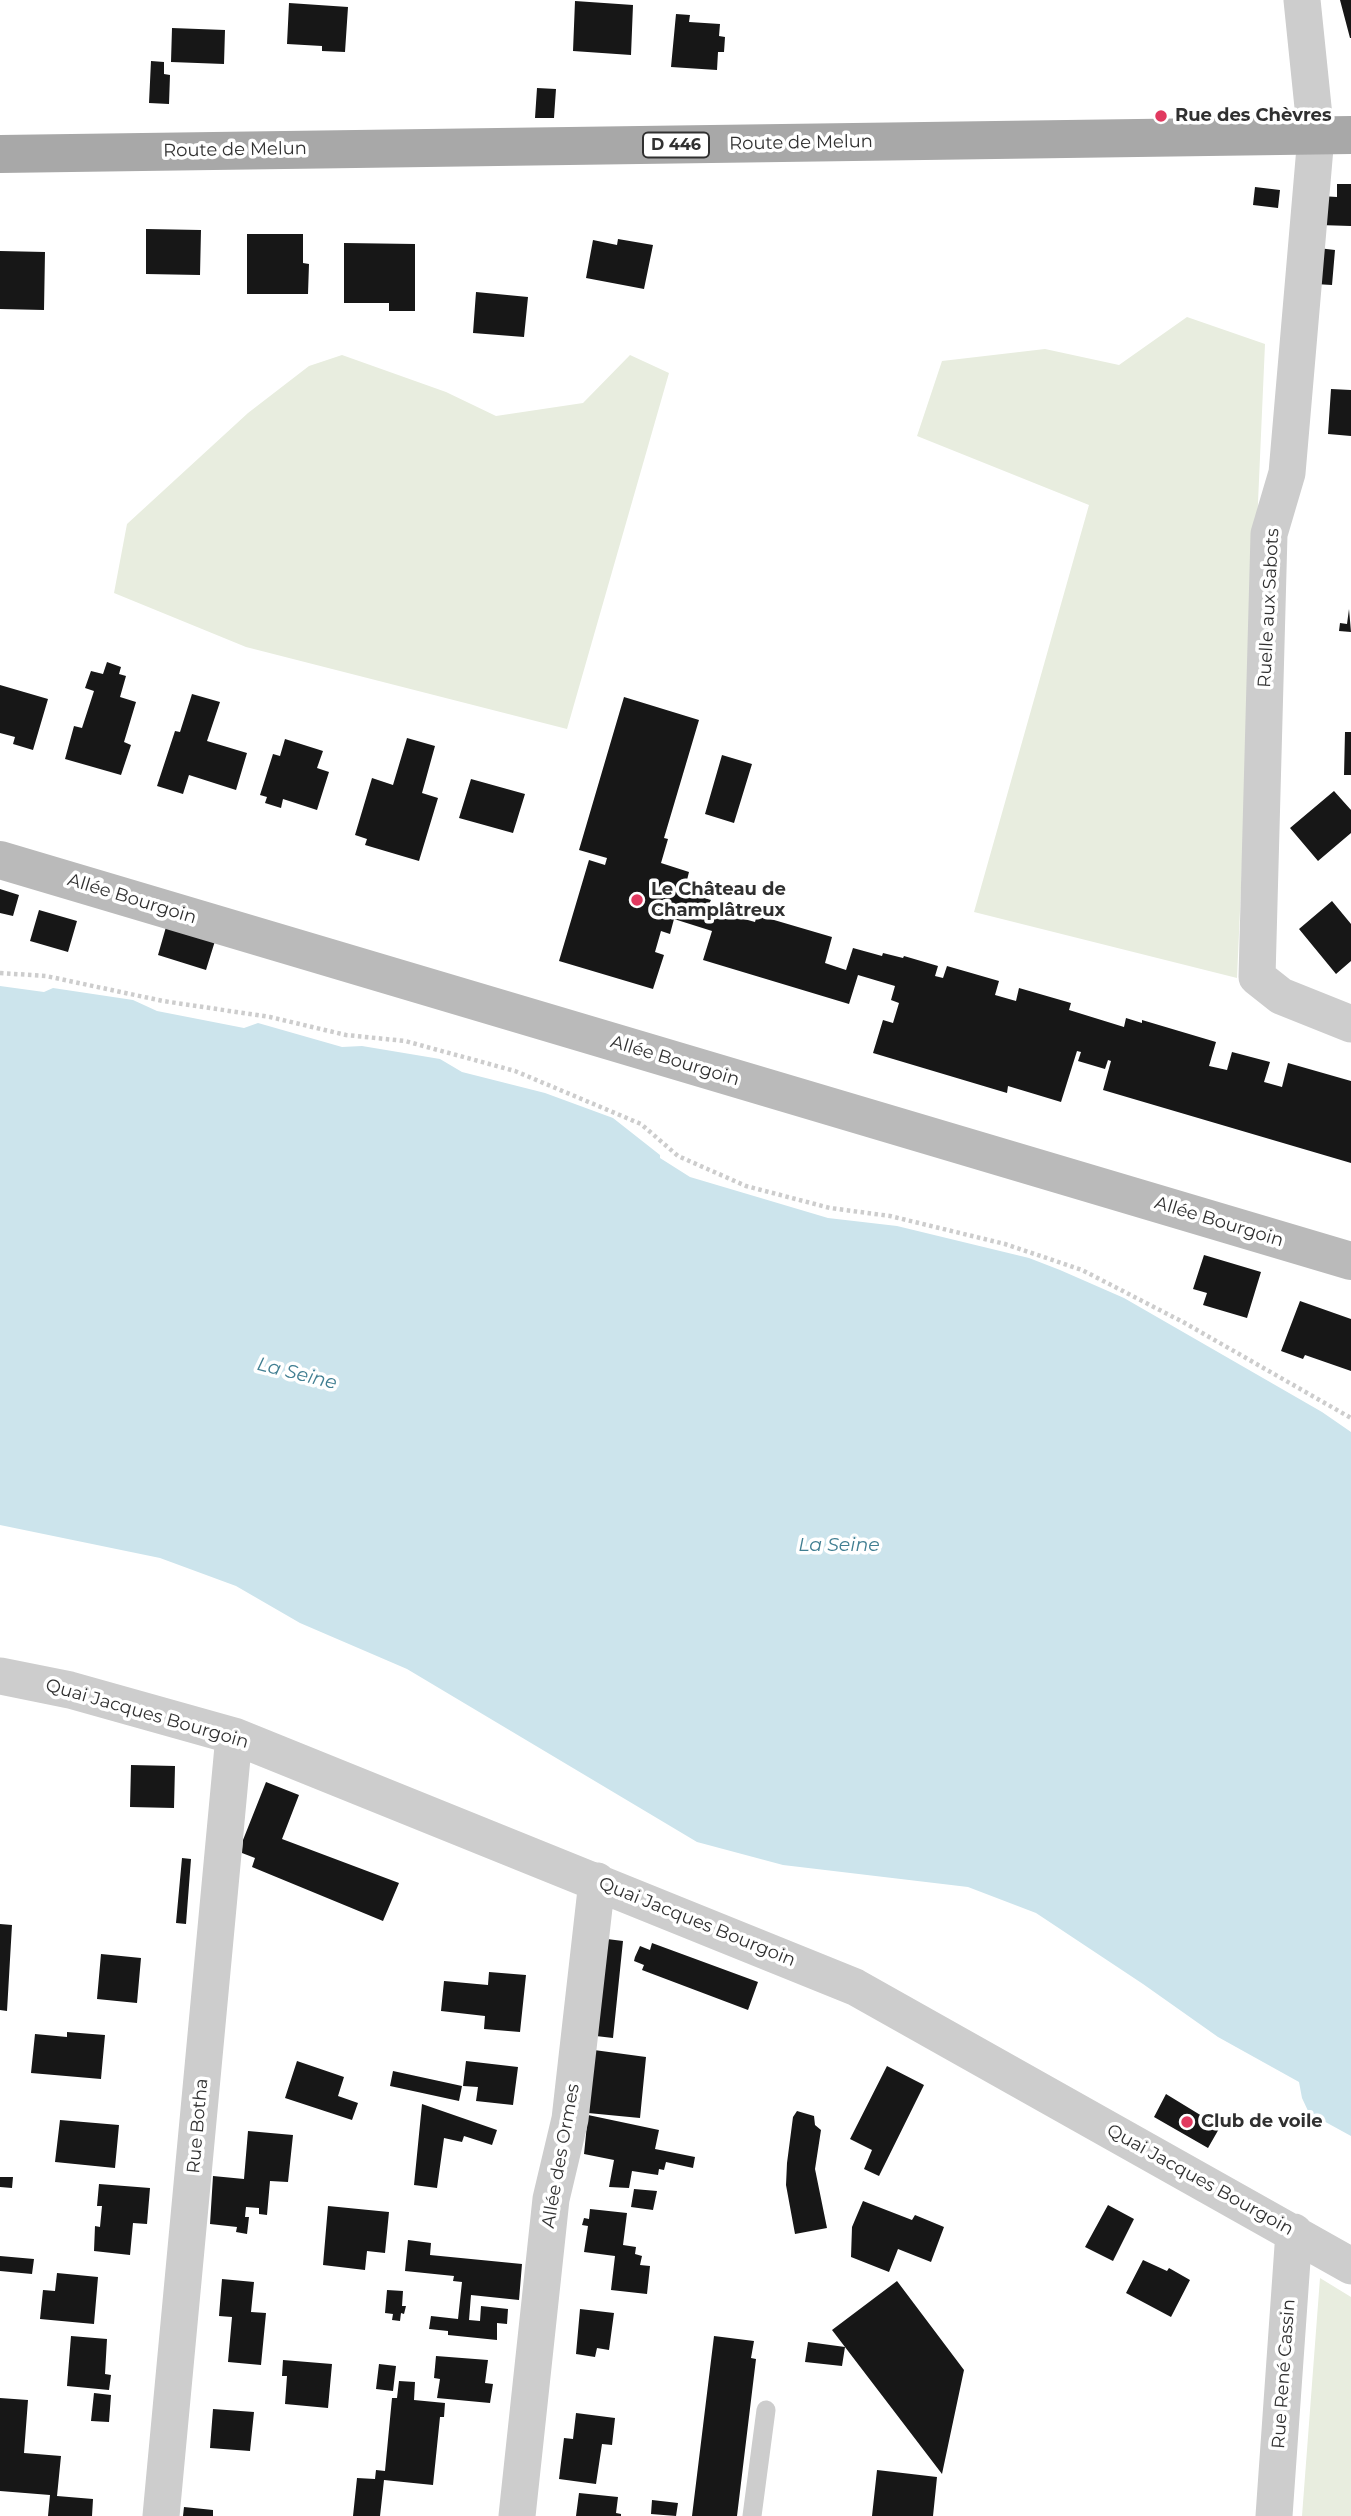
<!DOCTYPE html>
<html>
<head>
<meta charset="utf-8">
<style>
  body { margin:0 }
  canvas { display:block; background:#fff }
</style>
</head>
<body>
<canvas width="1351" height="2516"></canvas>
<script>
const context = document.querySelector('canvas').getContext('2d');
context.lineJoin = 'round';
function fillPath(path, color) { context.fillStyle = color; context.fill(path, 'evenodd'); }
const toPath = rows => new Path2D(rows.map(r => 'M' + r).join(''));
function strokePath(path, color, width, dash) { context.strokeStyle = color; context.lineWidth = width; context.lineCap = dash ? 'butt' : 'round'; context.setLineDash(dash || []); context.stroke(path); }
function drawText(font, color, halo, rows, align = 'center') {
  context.font = font + ' Montserrat,sans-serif'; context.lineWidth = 7; context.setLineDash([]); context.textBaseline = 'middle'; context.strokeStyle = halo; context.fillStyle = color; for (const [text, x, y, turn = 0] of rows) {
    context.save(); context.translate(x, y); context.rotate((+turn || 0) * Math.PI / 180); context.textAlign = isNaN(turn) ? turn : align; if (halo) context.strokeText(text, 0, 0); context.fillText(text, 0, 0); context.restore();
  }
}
fillPath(toPath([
  [1187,317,1265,344,1237,978,974,912,1089,505,917,436,942,361,1045,349,1119,365],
  [342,355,446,392,496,416,583,403,630,355,669,373,567,729,246,647,114,593,127,524,248,413,309,366],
  [1320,2278,1351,2297,1351,2516,1302,2516]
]), '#e8eddf');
fillPath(toPath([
  [0,986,44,992,53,988,133,1000,157,1011,244,1028,258,1023,342,1047,362,1046,440,1059,462,1072,545,1093,613,1118,660,1155,660,1158,690,1177,828,1218,897,1226,1029,1258,1060,1270,1124,1298,1322,1412,1351,1432,1351,2136,1309,2113,1302,2098,1299,2082,1218,2037,1143,1984,1036,1913,968,1887,783,1865,697,1842,407,1669,300,1623,236,1586,160,1558,0,1525]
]), '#cce4ec');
fillPath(toPath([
  [1340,0,1351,0,1351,38,1350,38],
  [575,1,633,5,631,55,573,51],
  [289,3,348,7,345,52,322,51,322,46,287,44],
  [676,14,690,15,689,22,720,24,719,36,725,37,724,52,718,52,717,70,671,67],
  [172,28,225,30,224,64,171,62],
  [151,61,164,62,164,74,170,75,169,104,149,103],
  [537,88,556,89,554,118,535,118],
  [1337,184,1351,184,1351,226,1319,225,1321,196,1337,197],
  [1255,187,1280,190,1278,208,1253,205],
  [146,229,201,230,200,275,146,274],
  [247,234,303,234,303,263,309,264,308,294,247,294],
  [618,239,653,245,644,289,586,278,593,240,617,245],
  [344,243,415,244,415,311,389,311,389,303,344,303],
  [1318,248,1335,250,1332,285,1315,284],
  [0,251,45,252,44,310,0,309],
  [476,292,528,297,524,337,473,333],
  [1331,389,1351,390,1351,436,1328,434],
  [1349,609,1351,632,1339,631,1340,623,1347,624],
  [107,662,121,667,119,674,126,676,120,697,136,702,124,742,131,745,121,775,65,759,74,726,82,728,94,691,85,688,91,671,103,674],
  [0,685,48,699,33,750,13,744,15,737,0,733],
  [192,694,220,702,207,741,247,753,236,790,189,775,183,794,157,786,175,731,180,732],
  [624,697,699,720,664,838,668,839,661,863,689,872,684,892,711,900,709,904,732,911,730,915,755,922,757,915,832,937,825,963,846,970,853,948,882,956,883,953,903,958,904,956,938,966,935,976,943,978,947,966,999,981,995,995,1016,1001,1019,988,1071,1003,1069,1010,1124,1027,1126,1018,1142,1023,1142,1020,1216,1042,1209,1066,1227,1070,1232,1052,1270,1062,1264,1082,1282,1087,1288,1063,1351,1081,1351,1163,1103,1090,1111,1061,1108,1060,1105,1069,1078,1061,1081,1052,1077,1051,1061,1102,1008,1086,1007,1093,873,1053,883,1020,893,1023,899,1003,891,1000,895,986,858,975,849,1004,703,960,712,931,674,919,670,934,661,931,655,952,664,955,653,989,559,961,589,860,605,865,607,858,579,850],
  [1345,732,1351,732,1351,775,1344,775],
  [407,738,435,746,422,793,438,798,419,861,365,845,367,839,355,835,372,778,393,785],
  [285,739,323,751,317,768,329,772,317,810,283,799,281,808,265,803,267,797,260,795,273,754,280,756],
  [722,755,752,764,734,823,705,814],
  [471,779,525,794,513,833,459,818],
  [1334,791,1351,810,1351,833,1318,861,1290,828],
  [0,889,19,895,13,916,0,913],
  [1332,901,1351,924,1351,961,1336,974,1299,929],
  [39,910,77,921,68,952,30,941],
  [166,927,215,941,206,970,158,955],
  [1204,1255,1261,1272,1247,1318,1203,1305,1207,1293,1193,1289],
  [1300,1301,1351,1319,1351,1371,1305,1355,1303,1359,1281,1351],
  [131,1765,175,1766,174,1808,130,1807],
  [266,1782,299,1795,282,1839,399,1883,383,1921,252,1867,255,1858,242,1853,243,1840],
  [182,1858,191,1859,186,1924,176,1923],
  [0,1924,12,1925,7,2011,0,2010],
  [607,1939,623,1941,613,2038,596,2036],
  [652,1943,758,1982,748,2010,642,1970,644,1965,634,1961,635,1957,640,1946,650,1950],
  [101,1954,141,1958,137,2003,97,1999],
  [489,1972,526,1975,520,2032,484,2029,485,2016,441,2011,444,1981,488,1985],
  [67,2032,105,2035,101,2079,31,2073,35,2034,67,2037],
  [594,2050,646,2057,640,2118,588,2113],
  [297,2061,344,2077,338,2096,358,2103,352,2120,285,2098],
  [466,2061,518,2067,513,2105,476,2101,478,2087,463,2086],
  [887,2066,924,2085,879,2176,864,2169,872,2150,850,2139],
  [393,2071,462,2086,459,2101,390,2086],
  [1166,2094,1220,2127,1208,2148,1154,2117],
  [422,2104,497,2130,492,2145,464,2136,462,2142,444,2138,437,2188,414,2185],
  [797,2111,814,2116,815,2125,821,2130,815,2169,827,2228,795,2234,786,2185,787,2163,793,2117],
  [588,2115,659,2130,655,2149,695,2157,693,2168,666,2162,664,2170,659,2169,658,2175,632,2171,629,2188,609,2187,614,2160,584,2154],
  [60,2120,119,2125,115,2168,55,2162],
  [248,2131,293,2135,288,2182,270,2181,267,2215,259,2214,259,2208,246,2207,245,2217,249,2217,247,2234,236,2232,237,2227,210,2224,213,2176,244,2179],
  [0,2177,13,2177,12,2188,0,2187],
  [99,2184,150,2188,147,2224,133,2223,130,2255,94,2251,95,2226,100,2227,102,2206,97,2206],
  [634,2189,657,2191,653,2210,631,2207],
  [863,2201,912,2220,915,2215,944,2227,931,2262,898,2249,889,2272,851,2257,852,2227],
  [1108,2205,1134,2219,1113,2261,1085,2247],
  [328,2206,389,2212,385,2253,367,2251,365,2270,323,2265],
  [590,2209,627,2213,623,2245,636,2247,635,2254,642,2256,640,2265,650,2266,647,2294,611,2290,615,2256,584,2252,588,2226,582,2225,584,2218,589,2219],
  [408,2240,431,2243,430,2255,522,2264,519,2300,471,2295,469,2320,480,2321,481,2306,508,2309,507,2324,497,2323,497,2340,448,2335,448,2331,429,2329,431,2316,458,2319,462,2282,453,2281,454,2276,405,2271],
  [0,2256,34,2259,32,2274,0,2271],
  [1143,2260,1167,2271,1169,2268,1190,2280,1171,2317,1126,2293],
  [57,2273,98,2277,94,2324,40,2319,43,2290,55,2291],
  [222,2279,254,2282,251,2312,266,2313,261,2365,228,2362,232,2317,219,2316],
  [897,2281,964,2370,942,2474,832,2330],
  [387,2290,403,2291,402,2306,406,2306,404,2314,401,2313,400,2321,392,2320,393,2314,385,2313],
  [580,2309,614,2313,609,2350,597,2348,595,2357,576,2354],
  [71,2336,107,2339,105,2374,111,2375,109,2390,67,2386],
  [714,2336,754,2341,751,2358,756,2359,737,2516,692,2516],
  [808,2342,845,2347,842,2366,805,2362],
  [436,2356,488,2360,485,2383,493,2384,490,2403,437,2398,440,2379,434,2378],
  [283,2360,332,2364,328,2408,285,2404,287,2376,282,2376],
  [379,2364,396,2366,393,2391,376,2389],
  [399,2381,415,2382,414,2400,445,2403,444,2417,440,2417,433,2485,384,2480,380,2516,353,2516,357,2478,375,2479,376,2470,385,2471,392,2398,397,2398],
  [94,2393,111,2395,109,2422,91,2421],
  [0,2398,28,2400,24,2453,61,2456,57,2496,93,2499,92,2516,48,2516,50,2495,0,2491],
  [213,2409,254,2412,250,2451,210,2448],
  [576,2413,615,2418,612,2445,602,2444,596,2484,559,2479,564,2438,573,2439],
  [877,2470,937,2477,933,2516,872,2516],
  [579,2493,618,2497,616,2513,621,2514,621,2516,576,2516],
  [652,2500,678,2503,676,2516,651,2514],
  [184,2507,213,2510,213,2516,183,2516]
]), '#171717');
strokePath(toPath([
  [0,973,46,976,163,1001,270,1017,346,1035,405,1041,515,1071,641,1124,678,1156,746,1186,830,1208,890,1216,1005,1244,1082,1270,1183,1322,1351,1418]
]), '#cdcdcd', 4.5, [3.5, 3.5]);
strokePath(toPath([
  [752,2516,766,2410]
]), '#cdcdcd', 19);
strokePath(toPath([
  [1302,0,1316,136,1287,473,1269,534,1257,977,1281,996,1351,1024],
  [0,1676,70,1690,234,1736,855,1987,1351,2266],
  [161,2516,234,1736],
  [517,2516,551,2199,570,2119,597,1881],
  [1274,2516,1294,2232]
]), '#cdcdcd', 37);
strokePath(toPath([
  [0,860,1351,1261]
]), '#bababa', 38);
strokePath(toPath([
  [0,154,1351,135]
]), '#a8a8a8', 38);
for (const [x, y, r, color] of [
  [1161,116,7,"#e1395f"],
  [637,900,7,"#e1395f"],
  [1187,2122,7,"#e1395f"]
]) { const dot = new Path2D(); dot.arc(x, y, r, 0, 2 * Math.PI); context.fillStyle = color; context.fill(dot); strokePath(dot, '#fff', 2.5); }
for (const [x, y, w] of [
  [676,145,66]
]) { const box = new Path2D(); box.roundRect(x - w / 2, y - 12.5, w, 25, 5); context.fillStyle = '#fff'; context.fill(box); strokePath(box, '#303030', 2); }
drawText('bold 16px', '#303030', null, [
  ["D 446",676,145]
]);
drawText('bold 18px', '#303030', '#fff', [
  ["Rue des Chèvres",1175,116],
  ["Le Château de",651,890],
  ["Champlâtreux",651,911],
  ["Club de voile",1201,2122]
], 'left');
drawText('18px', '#303030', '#fff', [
  ["Route de Melun",801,143,-1],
  ["Route de Melun",235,150,-1],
  ["Ruelle aux Sabots",1269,608,-87],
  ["Allée Bourgoin",132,899,17],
  ["Allée Bourgoin",675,1061,17],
  ["Allée Bourgoin",1219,1222,17],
  ["Quai Jacques Bourgoin",147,1714,16],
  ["Quai Jacques Bourgoin",697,1922,22],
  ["Rue Botha",198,2126,-85],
  ["Allée des Ormes",561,2156,-80],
  ["Quai Jacques Bourgoin",1200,2180,29],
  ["Rue René Cassin",1284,2374,-86]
]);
drawText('italic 19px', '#407e91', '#fff', [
  ["La Seine",297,1374,14],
  ["La Seine",839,1545]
]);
</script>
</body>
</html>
